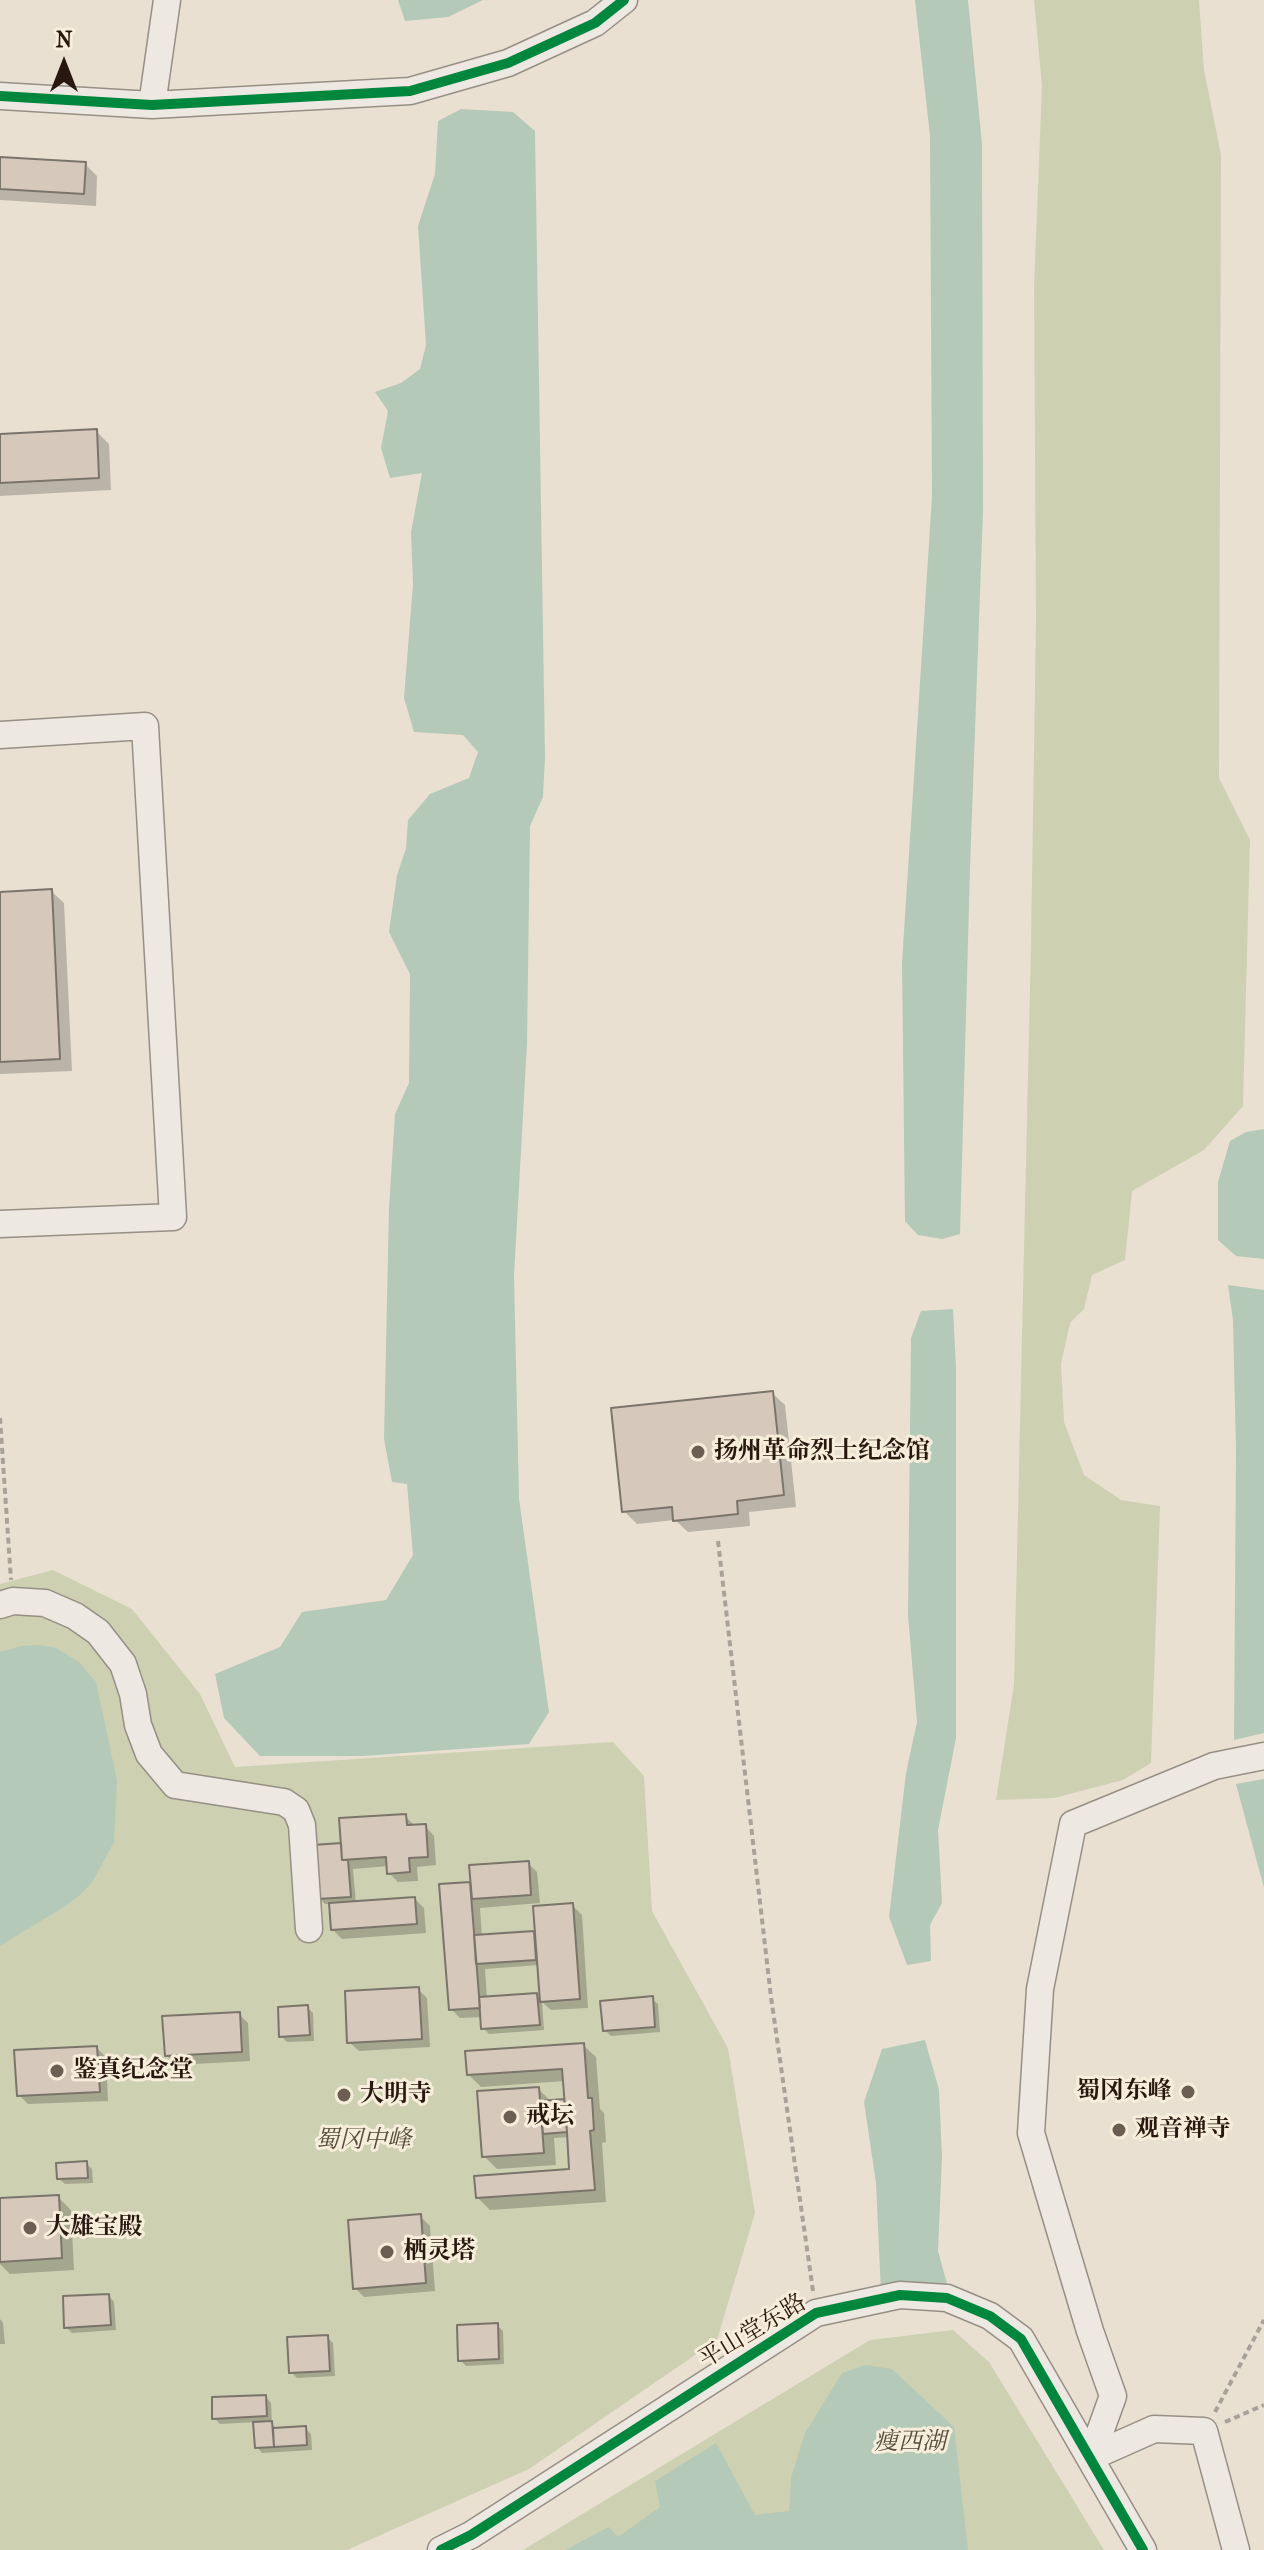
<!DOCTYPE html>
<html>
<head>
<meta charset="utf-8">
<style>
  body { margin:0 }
  #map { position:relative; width:1264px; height:2550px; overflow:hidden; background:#e9e0d1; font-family:"IM FELL French Canon",serif }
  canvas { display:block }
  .north { position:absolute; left:24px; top:24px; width:80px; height:80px; -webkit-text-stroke:6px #f7eddb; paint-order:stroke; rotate:0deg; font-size:22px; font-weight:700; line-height:32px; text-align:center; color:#29180f }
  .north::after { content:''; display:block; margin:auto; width:28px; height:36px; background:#29180f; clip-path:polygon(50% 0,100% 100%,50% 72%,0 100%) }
</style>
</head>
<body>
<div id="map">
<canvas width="1264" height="2550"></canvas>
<div class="north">N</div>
</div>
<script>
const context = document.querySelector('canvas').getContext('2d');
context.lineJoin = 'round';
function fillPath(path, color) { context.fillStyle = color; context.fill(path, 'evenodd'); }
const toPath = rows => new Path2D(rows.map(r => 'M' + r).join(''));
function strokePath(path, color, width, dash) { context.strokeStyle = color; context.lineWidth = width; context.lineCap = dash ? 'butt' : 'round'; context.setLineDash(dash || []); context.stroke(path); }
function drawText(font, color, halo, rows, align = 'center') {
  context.font = font + ' "IM FELL French Canon","Noto Serif SC",serif'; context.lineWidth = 6; context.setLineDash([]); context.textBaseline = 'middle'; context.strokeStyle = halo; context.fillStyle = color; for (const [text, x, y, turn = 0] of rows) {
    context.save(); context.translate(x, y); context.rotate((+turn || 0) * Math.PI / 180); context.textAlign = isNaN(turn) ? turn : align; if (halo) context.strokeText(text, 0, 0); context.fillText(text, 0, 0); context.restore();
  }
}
fillPath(toPath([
  [1034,0,1199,0,1204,70,1221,155,1219,778,1250,840,1243,1106,1204,1150,1132,1191,1125,1260,1092,1275,1084,1309,1070,1323,1061,1364,1064,1422,1084,1475,1121,1500,1160,1506,1151,1763,1123,1780,1054,1798,996,1800,1014,1684,1031,945,1036,620,1034,287,1042,86],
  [53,1570,132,1609,200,1694,235,1767,613,1742,644,1776,652,1911,728,2048,755,2213,717,2340,529,2469,347,2550,0,2550,0,1584],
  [953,2330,989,2362,1104,2550,523,2550,870,2340]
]), '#cdd1b2');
fillPath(toPath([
  [398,0,483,0,448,17,405,21],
  [915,0,968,0,982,144,983,511,970,868,960,1234,942,1239,918,1235,905,1221,902,963,932,496,930,136],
  [461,109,513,112,535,131,545,757,543,797,530,826,527,1044,514,1276,519,1499,549,1712,529,1744,363,1756,260,1756,224,1718,215,1674,280,1647,302,1612,386,1600,413,1555,407,1484,392,1482,384,1439,389,1208,395,1114,409,1083,410,974,389,932,397,875,406,848,408,820,430,794,469,778,478,752,463,735,414,732,404,698,413,584,411,532,422,473,390,478,381,448,388,411,375,392,401,383,420,369,426,345,418,226,435,174,438,121],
  [1264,1129,1264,1259,1236,1256,1218,1240,1218,1182,1230,1141,1246,1132],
  [1228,1285,1264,1290,1264,1733,1234,1740,1236,1450,1233,1320],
  [953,1309,956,1367,956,1738,938,1830,942,1903,930,1925,931,1961,907,1965,889,1917,906,1773,917,1722,908,1615,911,1338,921,1311],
  [39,1645,56,1648,79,1662,96,1682,117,1780,114,1842,93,1881,81,1894,67,1905,0,1946,0,1652,21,1646],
  [1264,1779,1264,1888,1236,1784],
  [925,2040,939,2090,942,2157,938,2251,949,2291,881,2292,876,2183,864,2102,882,2049],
  [866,2365,892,2369,954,2427,968,2550,565,2550,609,2527,618,2537,660,2507,655,2481,716,2443,755,2515,789,2511,791,2478,805,2433,842,2373]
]), '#b4c9b8');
fillPath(toPath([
  [0,159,85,164,97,176,96,206,0,200],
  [96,431,109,444,111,490,0,496,0,436],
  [51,891,64,903,72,1071,0,1074,0,894],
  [772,1393,785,1405,796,1507,749,1512,750,1526,688,1532,675,1520,637,1524,624,1511],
  [405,1816,414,1825,425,1826,434,1836,436,1865,417,1867,418,1881,398,1882,389,1873,389,1866,353,1869,356,1903,415,1899,424,1908,426,1933,342,1939,332,1929,331,1904,325,1904,319,1898,343,1844],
  [528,1863,537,1872,540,1903,480,1908,482,1937,534,1933,537,1936,572,1905,582,1915,588,2008,551,2010,542,2002,544,2030,489,2034,483,2028,482,2017,460,2018,451,2009,441,1886,472,1883],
  [539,1965,541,2000,536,1995,487,1999,485,1969],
  [418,1989,427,1998,430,2047,359,2051,349,2042],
  [652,1999,658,2004,660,2032,611,2036,605,2030],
  [307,2007,313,2013,314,2041,287,2042,281,2036],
  [239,2014,248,2023,250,2061,176,2065,167,2056],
  [583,2045,596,2057,600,2109,604,2113,606,2142,602,2143,606,2202,490,2210,478,2198,571,2171,569,2137,554,2138,556,2165,497,2169,484,2156,538,2089,552,2102,563,2101,566,2104,565,2081,481,2087,469,2075],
  [97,2048,106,2057,108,2101,28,2104,19,2095],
  [86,2163,92,2169,93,2183,65,2184,59,2179],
  [58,2197,71,2210,74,2270,10,2274,0,2264,0,2200],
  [420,2216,430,2226,435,2291,364,2297,355,2288],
  [109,2296,114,2302,116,2330,72,2333,66,2327],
  [0,2319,3,2323,5,2344,0,2344],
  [497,2325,503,2331,504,2364,466,2366,460,2360],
  [327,2337,333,2343,335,2376,297,2378,291,2372],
  [266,2397,271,2403,272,2424,278,2430,305,2428,311,2434,312,2450,262,2453,257,2447,255,2422,220,2424,214,2418]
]), '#0003');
const building = toPath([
  [0,157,86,162,84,194,0,189,0,157],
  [97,429,99,478,0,483,0,434,97,429],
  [52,889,60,1059,0,1062,0,892,52,889],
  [773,1391,784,1495,737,1501,738,1514,673,1521,672,1507,622,1512,611,1408,773,1391],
  [406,1814,407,1825,426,1824,428,1857,409,1858,410,1872,387,1874,386,1857,342,1860,339,1818,406,1814],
  [341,1843,342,1860,348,1860,351,1897,317,1899,313,1845,341,1843],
  [529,1861,531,1895,472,1899,469,1865,529,1861],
  [470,1882,480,2008,449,2010,439,1884,470,1882],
  [415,1897,417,1924,331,1930,329,1903,415,1897],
  [573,1903,580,1999,540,2002,533,1906,573,1903],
  [534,1931,536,1960,476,1964,474,1935,534,1931],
  [419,1987,422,2039,347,2043,345,1991,419,1987],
  [537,1993,540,2025,481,2029,479,1997,537,1993],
  [653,1996,655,2027,603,2031,600,2001,653,1996],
  [308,2005,310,2035,279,2037,278,2007,308,2005],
  [240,2012,242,2052,165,2056,162,2016,240,2012],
  [584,2043,588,2098,592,2098,594,2130,590,2131,595,2190,476,2198,474,2176,569,2169,567,2132,562,2069,467,2075,465,2051,584,2043],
  [97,2046,100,2092,17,2096,14,2050,97,2046],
  [539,2087,544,2153,482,2157,477,2091,539,2087],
  [564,2099,567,2132,543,2134,540,2101,564,2099],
  [87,2161,88,2178,57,2179,56,2163,87,2161],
  [59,2195,62,2258,0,2262,0,2198,59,2195],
  [421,2214,426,2283,353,2289,348,2220,421,2214],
  [109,2294,111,2325,64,2328,63,2296,109,2294],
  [498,2323,499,2359,458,2361,457,2325,498,2323],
  [328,2335,330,2371,289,2373,287,2337,328,2335],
  [266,2395,267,2416,212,2419,212,2397,266,2395],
  [272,2421,274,2447,255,2448,253,2422,272,2421],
  [306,2426,307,2445,274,2447,273,2428,306,2426]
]);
fillPath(building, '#d7c8bc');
strokePath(building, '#7b746b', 2);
const minor = toPath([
  [0,96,152,105,410,91,508,63,595,23,624,0],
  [152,105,167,0],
  [0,735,145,726,173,1217,0,1224],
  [0,1605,13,1601,45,1603,75,1616,98,1632,123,1664,133,1694,138,1725,149,1754,175,1785,284,1802,296,1810,302,1825,309,1929],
  [1091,2457,1113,2396,1090,2331,1031,2133,1040,1989,1073,1824,1214,1766,1264,1756],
  [1091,2457,1154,2429,1204,2431,1236,2550],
  [441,2550,471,2535,816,2313,900,2295,947,2298,990,2316,1021,2339,1143,2550]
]);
strokePath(minor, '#968f85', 29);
strokePath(toPath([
  [0,1418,11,1580],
  [718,1541,771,1997,813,2291],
  [1215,2412,1264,2320],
  [1225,2422,1264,2405]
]), '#a8a29b', 4, [6, 4]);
strokePath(minor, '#ede8e1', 26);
strokePath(toPath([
  [0,96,152,105,410,91,508,63,595,23,624,0],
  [441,2550,471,2535,816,2313,900,2295,947,2298,990,2316,1021,2339,1143,2550]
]), '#00873e', 10);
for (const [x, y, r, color] of [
  [698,1452,8,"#6c5e53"],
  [57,2071,8,"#6c5e53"],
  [1188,2092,8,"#6c5e53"],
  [344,2095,8,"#6c5e53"],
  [510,2117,8,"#6c5e53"],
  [1119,2130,8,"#6c5e53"],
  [30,2228,8,"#6c5e53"],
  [387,2252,8,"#6c5e53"]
]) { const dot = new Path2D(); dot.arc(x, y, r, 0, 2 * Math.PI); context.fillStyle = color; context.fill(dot); strokePath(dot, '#f7eddb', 3); }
drawText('bold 24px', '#29180f', '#f7eddb', [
  ["扬州革命烈士纪念馆",714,1452],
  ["鉴真纪念堂",73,2071],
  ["蜀冈东峰",1172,2092,"right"],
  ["大明寺",360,2095],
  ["戒坛",526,2117],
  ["观音禅寺",1135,2130],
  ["大雄宝殿",46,2228],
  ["栖灵塔",403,2252]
], 'left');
drawText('italic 24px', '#534c38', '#f7eddb', [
  ["蜀冈中峰",363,2141],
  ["瘦西湖",910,2443]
]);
drawText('24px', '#29180f', '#f7eddb', [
  ["平山堂东路",753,2332,-31]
]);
</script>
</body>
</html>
